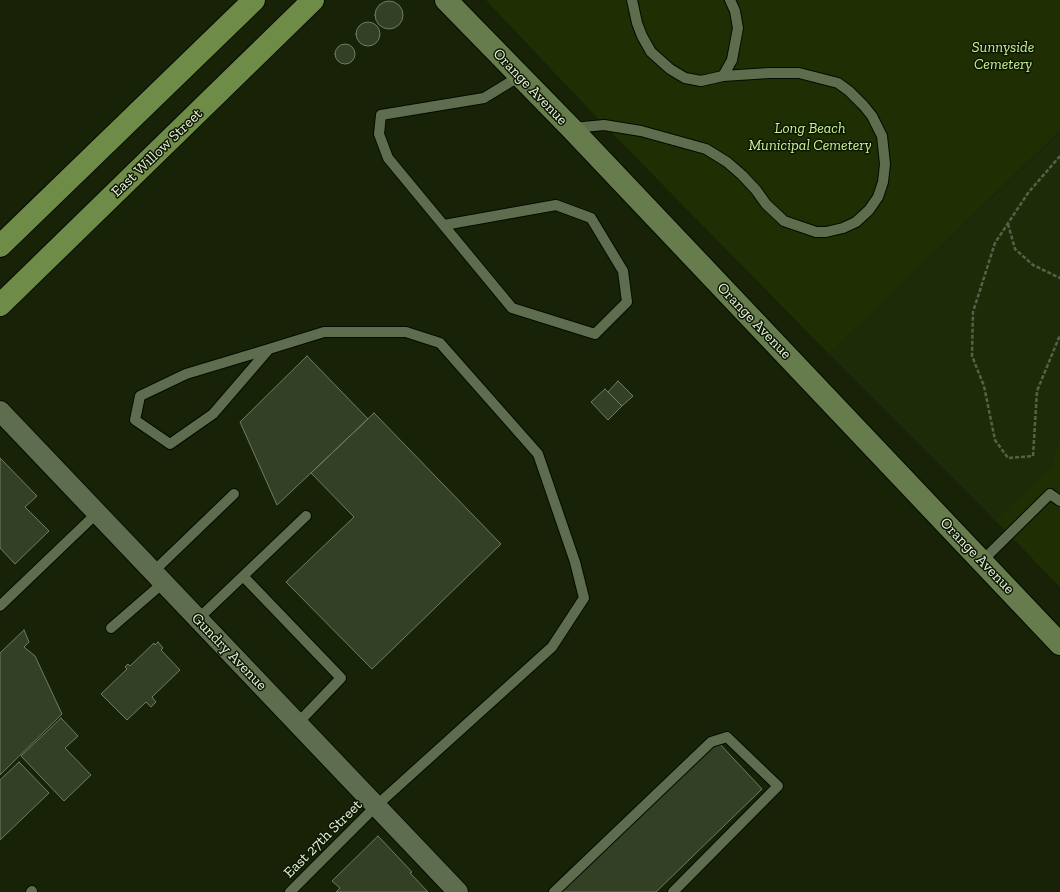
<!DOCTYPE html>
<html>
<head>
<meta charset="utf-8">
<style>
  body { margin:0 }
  canvas { display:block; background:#172207 }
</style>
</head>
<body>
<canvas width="1060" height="892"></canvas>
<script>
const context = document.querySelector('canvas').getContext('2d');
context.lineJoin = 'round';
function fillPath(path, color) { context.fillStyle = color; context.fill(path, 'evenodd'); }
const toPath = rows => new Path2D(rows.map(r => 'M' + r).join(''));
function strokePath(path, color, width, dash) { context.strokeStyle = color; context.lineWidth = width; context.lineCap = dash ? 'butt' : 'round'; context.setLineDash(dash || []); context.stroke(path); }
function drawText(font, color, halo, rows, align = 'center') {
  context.font = font + ' "Zilla Slab",serif'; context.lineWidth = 3; context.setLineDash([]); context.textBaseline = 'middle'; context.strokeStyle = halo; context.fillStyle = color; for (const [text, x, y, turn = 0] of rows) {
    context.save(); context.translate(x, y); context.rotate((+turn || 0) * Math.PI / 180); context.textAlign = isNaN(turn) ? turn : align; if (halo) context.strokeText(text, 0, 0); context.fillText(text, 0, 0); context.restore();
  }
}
fillPath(toPath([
  [1060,132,1060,430,1053,465,995,520,829,354]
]), '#1e2b09');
fillPath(toPath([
  [486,0,1060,0,1060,131,829,354,604,125],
  [1060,430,1060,587,995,520,1053,465]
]), '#1f2f03');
const building = toPath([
  '375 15a14 14 0 1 1 28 0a14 14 0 1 1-28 0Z',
  '356 34a12 12 0 1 1 24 0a12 12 0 1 1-24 0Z',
  '335 54a10 10 0 1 1 20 0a10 10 0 1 1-20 0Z',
  [307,356,368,419,277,505,240,422,307,356],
  [618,381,633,396,622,406,608,392,618,381],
  [605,389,622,406,608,420,591,402,605,389],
  [374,413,501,544,372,669,286,582,354,517,311,473,374,413],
  [0,458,37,496,25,507,49,531,15,564,0,548,0,458],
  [24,630,29,642,24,647,35,656,62,714,0,775,0,653,24,630],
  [158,642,163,648,161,650,180,670,152,697,156,702,151,707,146,702,127,720,101,694,127,669,125,667,128,664,130,666,154,643,155,645,158,642],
  [61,718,78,736,65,748,91,775,64,801,21,756,61,718],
  [717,741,762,789,656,892,562,892,717,741],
  [19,762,49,793,0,840,0,780,19,762],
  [378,836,412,872,410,873,428,892,336,892,340,888,332,881,378,836]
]);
fillPath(building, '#344025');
strokePath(building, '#6f7d5e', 1);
const service = toPath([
  [723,76,732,60,738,28,735,11,730,0],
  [573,128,604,125,641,131,706,149,727,162,742,175,756,190,766,204,784,221,816,232,826,232,843,228,856,222,869,210,878,197,883,182,885,164,882,136,872,116,864,106,849,91,838,83,799,73,769,73,723,76,701,81,685,78,670,69,651,52,642,36,637,23,632,0],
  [444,225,556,205,591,218,623,271,627,302,595,334,512,308,388,158,379,134,381,115,484,98,520,76],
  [269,349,186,374,140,396,135,420,170,444,213,414,269,349,324,332,406,332,440,343,538,454,575,562,584,598,552,647,376,806,290,892],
  [982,561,1050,494,1060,501],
  [153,572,234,494],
  [243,576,341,678,297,724],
  [0,606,97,513],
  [198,619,306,516],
  [111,628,163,583],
  [31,892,32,891],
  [554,892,711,742,727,737,778,786,673,892]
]);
const minor = toPath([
  [0,411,458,892]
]);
const secondary = toPath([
  [446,0,571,128,1060,644]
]);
const primary = toPath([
  [0,246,254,0],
  [0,305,313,0]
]);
strokePath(service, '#040b00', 12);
strokePath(minor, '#040b00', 22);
strokePath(secondary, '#040b00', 24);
strokePath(primary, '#040b00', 24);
strokePath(toPath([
  [1060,156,1028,193,995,243,973,312,972,356,984,386,995,440,1008,458,1033,456,1037,391,1060,335],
  [1008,224,1015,249,1033,265,1060,278]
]), '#566149', 2.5, [4, 2]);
strokePath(service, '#5f6d4f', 10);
strokePath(minor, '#5f6d4f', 20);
strokePath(secondary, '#677c4c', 22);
strokePath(primary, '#6f8b48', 22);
drawText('italic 15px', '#caf19a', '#0e1801', [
  ["Sunnyside",1003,48],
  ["Cemetery",1003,65],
  ["Long Beach",810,129],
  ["Municipal Cemetery",810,146]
]);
drawText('15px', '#e8f1e0', '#0e1801', [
  ["Orange Avenue",530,87,46],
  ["East Willow Street",157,153,-44],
  ["Orange Avenue",754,321,46],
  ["Orange Avenue",977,556,46],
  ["Gundry Avenue",229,652,46],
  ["East 27th Street",323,839,-45]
]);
</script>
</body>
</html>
